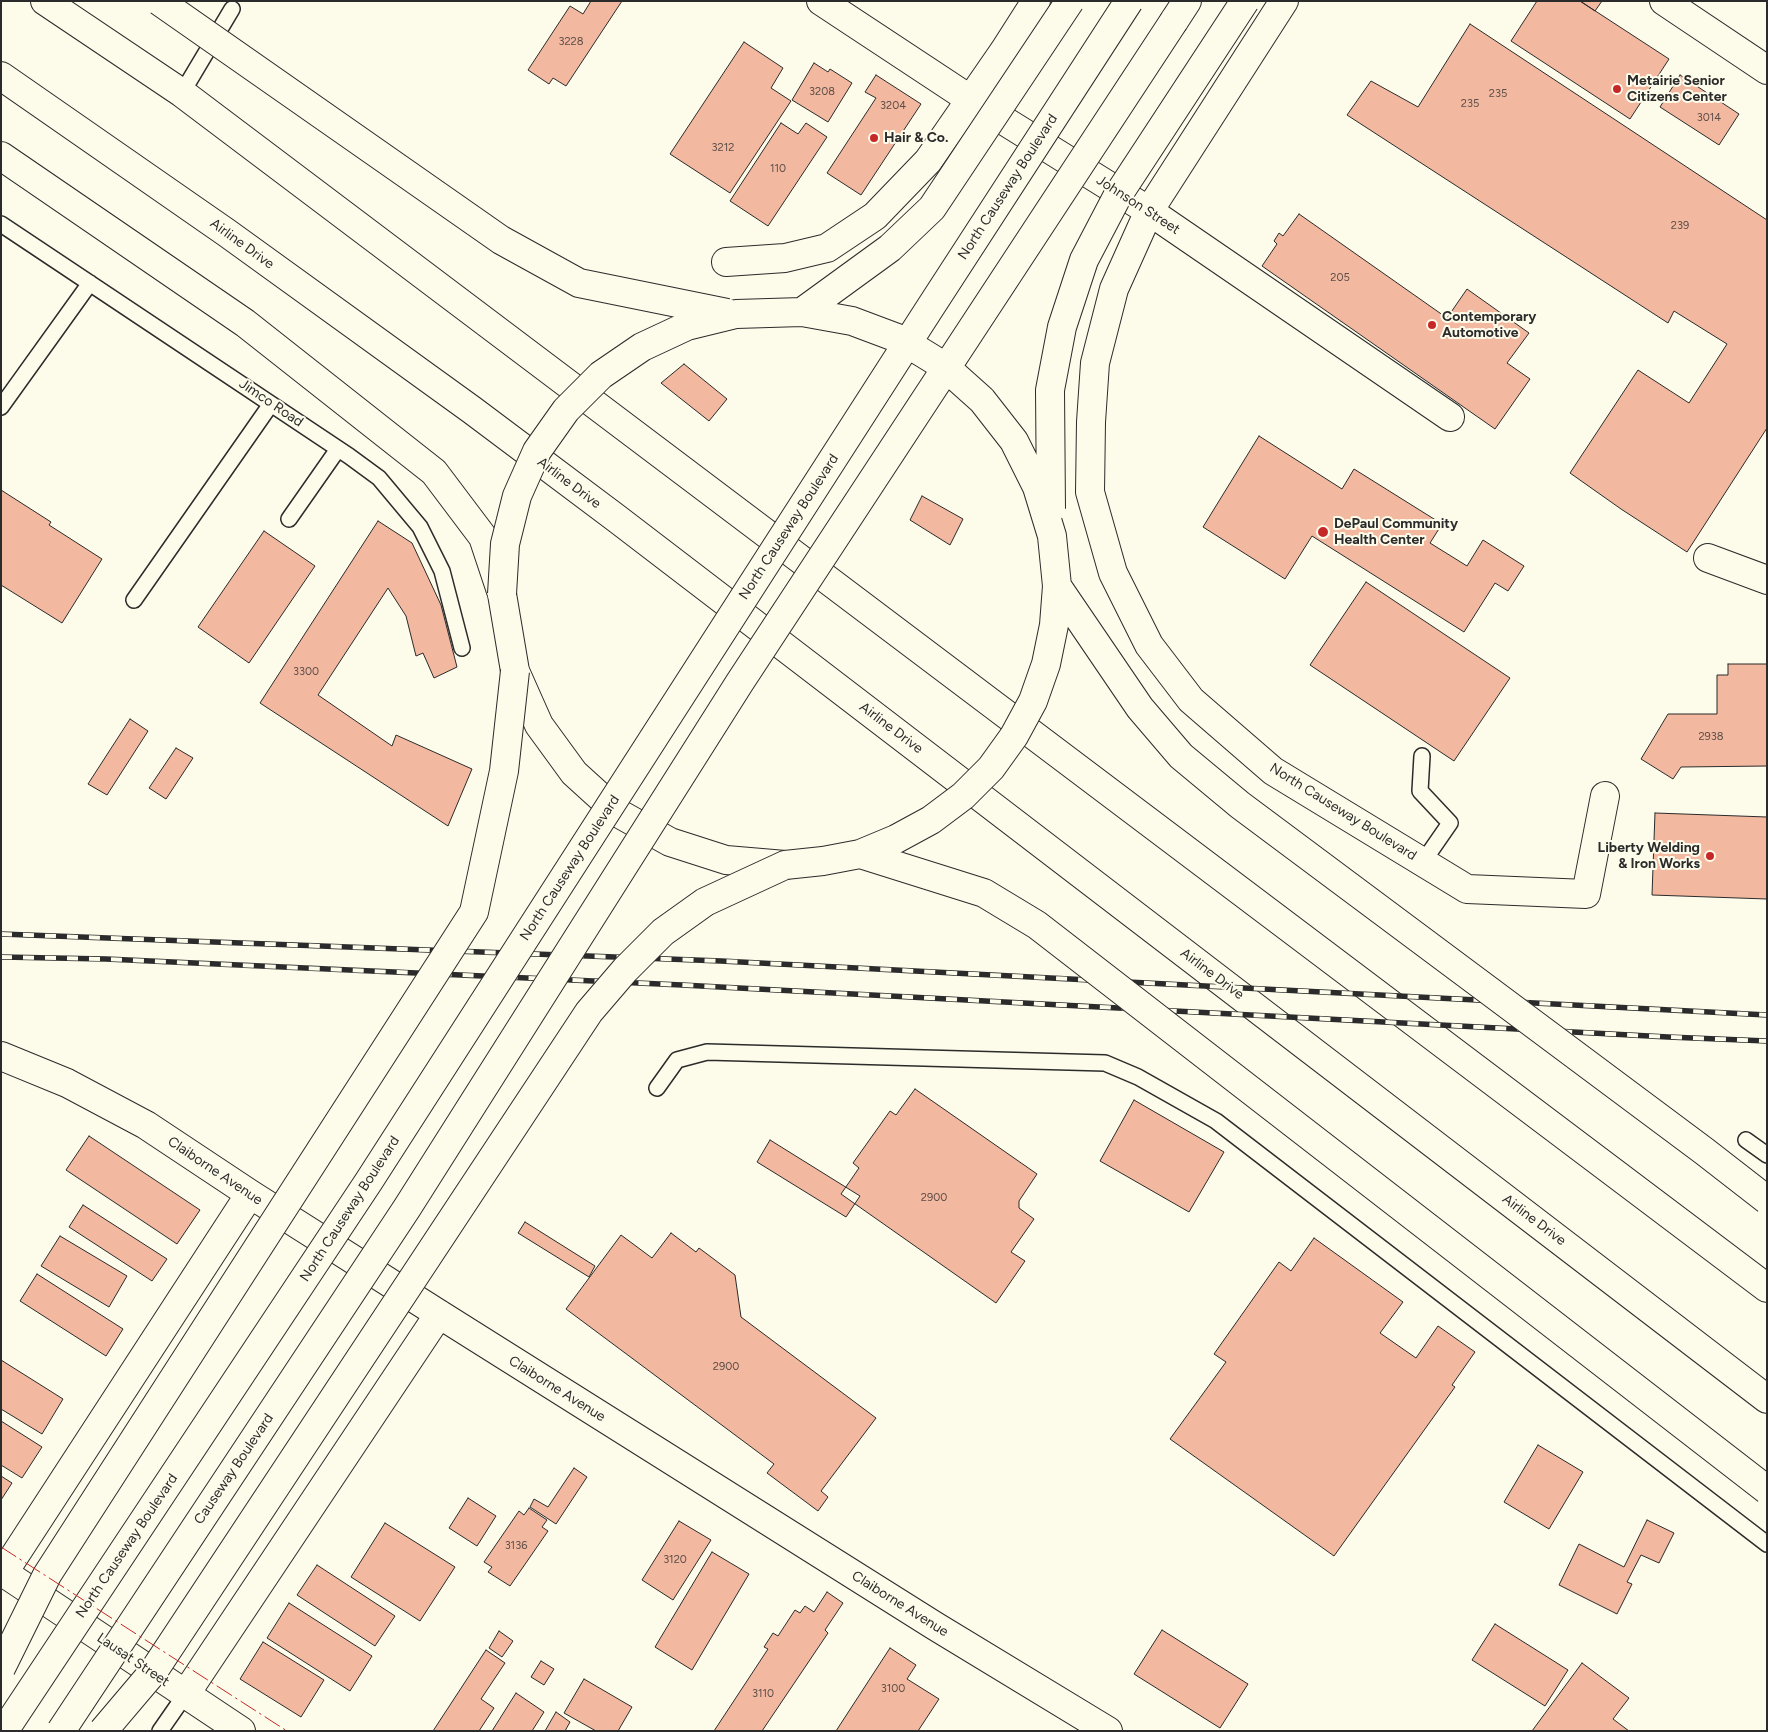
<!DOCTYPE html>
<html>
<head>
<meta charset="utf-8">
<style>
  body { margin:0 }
  #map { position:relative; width:1768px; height:1732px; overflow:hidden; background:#fdfbea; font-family:Figtree,sans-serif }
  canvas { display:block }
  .frame { position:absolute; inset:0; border:2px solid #2b2b2b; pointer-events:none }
</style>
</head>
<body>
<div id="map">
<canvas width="1768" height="1732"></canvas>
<div class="frame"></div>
</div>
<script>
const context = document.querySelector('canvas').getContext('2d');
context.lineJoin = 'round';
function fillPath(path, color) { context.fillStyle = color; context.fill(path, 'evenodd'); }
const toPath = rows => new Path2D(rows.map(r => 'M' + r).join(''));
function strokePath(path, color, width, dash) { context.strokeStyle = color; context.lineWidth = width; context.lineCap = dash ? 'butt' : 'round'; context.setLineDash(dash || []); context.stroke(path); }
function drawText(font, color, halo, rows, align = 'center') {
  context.font = font + ' Figtree,sans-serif'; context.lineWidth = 4; context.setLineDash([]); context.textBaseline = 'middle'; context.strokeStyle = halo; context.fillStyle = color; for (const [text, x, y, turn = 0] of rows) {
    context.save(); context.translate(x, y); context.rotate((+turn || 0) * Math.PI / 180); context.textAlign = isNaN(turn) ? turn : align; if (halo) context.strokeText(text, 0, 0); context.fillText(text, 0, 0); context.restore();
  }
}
const building = toPath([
  [591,1,622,1,566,86,553,78,549,84,528,70,570,6,583,14,591,1],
  [1537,1,1580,1,1669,59,1630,119,1511,41,1537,1],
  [1580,1,1602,1,1595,11,1580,1],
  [1470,24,1767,220,1767,428,1687,552,1621,509,1570,473,1638,370,1689,403,1727,344,1674,311,1668,323,1347,115,1371,81,1418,107,1470,24],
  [744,42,783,68,771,88,791,101,730,193,670,154,744,42],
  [814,63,828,72,830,69,852,83,828,122,792,100,814,63],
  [876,75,921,104,861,195,827,173,876,98,865,92,876,75],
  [1680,75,1739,114,1719,145,1660,107,1680,75],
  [781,123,798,134,806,123,827,137,768,226,730,201,781,123],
  [1299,214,1447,318,1467,289,1529,333,1507,363,1530,379,1495,429,1262,266,1277,244,1274,241,1279,233,1283,236,1299,214],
  [684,364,727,399,709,421,661,383,684,364],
  [1259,436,1342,489,1354,469,1442,524,1430,543,1467,566,1483,540,1524,566,1508,591,1495,583,1464,632,1312,536,1285,579,1203,527,1259,436],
  [1,490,51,522,49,525,102,559,62,623,1,585,1,490],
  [922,496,963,519,950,545,910,520,922,496],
  [378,521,412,543,441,605,457,667,434,678,423,653,416,656,406,616,388,588,318,695,392,746,396,735,472,769,448,826,260,703,378,521],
  [264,531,315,566,249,663,198,627,264,531],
  [1366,582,1510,678,1454,761,1310,665,1366,582],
  [1728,664,1767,664,1767,766,1681,767,1673,779,1641,759,1668,714,1717,714,1717,675,1728,675,1728,664],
  [130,719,148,731,107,795,88,784,130,719],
  [176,748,193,758,166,799,149,788,176,748],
  [1655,813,1767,817,1767,899,1652,895,1655,813],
  [915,1089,1037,1174,1019,1201,1019,1208,1034,1219,1011,1252,1025,1261,996,1303,841,1194,859,1168,853,1163,890,1111,896,1115,915,1089],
  [1134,1100,1224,1152,1189,1212,1100,1161,1134,1100],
  [89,1136,200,1210,177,1244,66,1170,89,1136],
  [770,1140,860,1196,846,1217,757,1162,770,1140],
  [83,1205,167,1259,152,1281,69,1227,83,1205],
  [525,1222,595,1266,589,1277,518,1233,525,1222],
  [671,1233,696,1252,699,1248,735,1275,741,1317,876,1418,821,1491,828,1497,818,1511,767,1473,774,1464,566,1309,621,1235,652,1258,671,1233],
  [60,1236,127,1276,109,1307,41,1266,60,1236],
  [1314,1238,1403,1302,1380,1333,1416,1358,1438,1326,1475,1352,1452,1385,1455,1387,1334,1556,1170,1439,1226,1362,1214,1354,1279,1262,1291,1271,1314,1238],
  [37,1274,123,1329,106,1356,20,1301,37,1274],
  [1,1360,63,1399,42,1434,1,1409,1,1360],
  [1,1421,42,1447,22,1478,1,1465,1,1421],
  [1538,1445,1583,1472,1549,1529,1504,1502,1538,1445],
  [574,1468,587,1477,556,1524,530,1507,534,1499,548,1507,574,1468],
  [1,1476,12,1483,1,1500,1,1476],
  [468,1498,496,1516,477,1546,449,1528,468,1498],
  [529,1508,547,1520,542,1527,548,1531,510,1586,488,1572,492,1567,484,1562,519,1511,524,1515,529,1508],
  [1647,1520,1674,1533,1659,1563,1641,1555,1627,1582,1632,1584,1617,1614,1559,1585,1579,1544,1624,1567,1647,1520],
  [679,1521,711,1540,673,1600,642,1580,679,1521],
  [385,1523,455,1567,420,1621,351,1577,385,1523],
  [712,1552,749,1574,692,1670,655,1647,712,1552],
  [317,1565,395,1616,375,1646,297,1595,317,1565],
  [827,1592,843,1603,825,1630,828,1633,762,1731,714,1731,768,1649,764,1647,773,1633,778,1636,795,1610,800,1613,805,1606,814,1612,827,1592],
  [289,1603,372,1656,350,1691,267,1638,289,1603],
  [1495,1624,1568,1670,1545,1706,1472,1660,1495,1624],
  [1162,1630,1248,1684,1220,1728,1134,1674,1162,1630],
  [499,1631,513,1641,502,1657,489,1648,499,1631],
  [263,1642,324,1680,301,1717,240,1679,263,1642],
  [890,1648,916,1665,907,1679,939,1699,918,1731,836,1731,890,1648],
  [486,1650,505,1663,481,1699,494,1708,479,1731,433,1731,486,1650],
  [541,1661,554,1669,544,1685,531,1677,541,1661],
  [1582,1663,1629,1698,1613,1719,1629,1731,1532,1731,1582,1663],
  [584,1679,632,1707,618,1731,596,1731,564,1713,584,1679],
  [516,1693,544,1712,532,1731,492,1731,516,1693],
  [556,1712,570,1722,565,1731,545,1731,556,1712]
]);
fillPath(building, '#f2b8a0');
strokePath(building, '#2b2b2b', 1);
const lane = toPath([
  [182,93,232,9],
  [1,224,349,456,379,478,420,527,442,571,462,648],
  [1,407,90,283],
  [289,519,338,449],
  [134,600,271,404],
  [1422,756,1420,791,1450,823,1423,862],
  [657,1088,677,1060,707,1052,1105,1063,1138,1077,1216,1121,1767,1544],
  [1746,1140,1767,1155],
  [160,1731,185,1695]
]);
const street = toPath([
  [821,1,971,100,1149,211,1450,417],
  [1284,1,1149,211,1114,289,1095,363,1091,422,1090,492,1113,573,1149,645,1191,700,1273,771,1467,889,1586,894,1605,796],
  [1664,1,1767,70],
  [726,262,785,258,827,248,875,216,928,161,1004,51,1036,1],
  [1708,558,1767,580],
  [1,1056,67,1083,146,1125,250,1194,439,1314,935,1626,1108,1731],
  [4,1572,250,1194],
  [185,1695,439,1314]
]);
const secondary = toPath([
  [1,1571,241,1731]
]);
const highway = toPath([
  [45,1,182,93,1767,1288],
  [1174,21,1187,1],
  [1,76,227,233,472,410,616,518,1767,1399],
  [1,156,245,323,434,472,483,537,502,594,515,671,539,725,574,773,618,813,670,842,726,860,785,865]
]);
strokePath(lane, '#2b2b2b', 18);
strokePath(street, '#2b2b2b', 30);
strokePath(secondary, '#2b2b2b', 30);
strokePath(highway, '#2b2b2b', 30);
strokePath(lane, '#fdfbea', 15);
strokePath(street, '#fdfbea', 28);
strokePath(secondary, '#fdfbea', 28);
strokePath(highway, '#fdfbea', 28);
const rail = toPath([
  [1,934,721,961,1767,1015],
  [1,957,106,959,682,985,1668,1037,1767,1041]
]);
strokePath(rail, '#2b2b2b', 5.5);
strokePath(rail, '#fdfbea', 4, [11]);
const highwayBridge = toPath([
  [159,1,501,240,579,283,727,313],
  [802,312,890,248,932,208,1070,1],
  [1051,509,1050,390,1062,327,1084,260,1118,195,1245,1],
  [1057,586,1140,708,1181,756,1240,805,1704,1151,1767,1200],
  [860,854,984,893,1037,925,1767,1490],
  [1,1668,47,1575,474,912,504,771,515,671],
  [4,1731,369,1181,928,311,1129,1],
  [61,1731,407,1208,740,682,1174,21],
  [103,1731,153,1672,589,1012,625,970,663,932,705,902,785,865,823,861,860,854,896,839,931,820,963,796,991,768,1014,736,1033,701,1046,664,1054,625,1057,586,1052,536,1037,487,1014,441,982,400,944,366,900,339,852,321,802,312,736,314,687,326,642,347,601,375,566,410,537,451,517,496,505,544,502,594]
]);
strokePath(highwayBridge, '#2b2b2b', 30, []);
strokePath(highwayBridge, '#fdfbea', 28);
strokePath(toPath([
  [1,1547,287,1731]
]), '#c62828', 1, [18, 4, 2.5, 4]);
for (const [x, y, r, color] of [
  [1617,89,5,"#c62828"],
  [874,138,5,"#c62828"],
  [1432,325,5,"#c62828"],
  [1323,532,6,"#c62828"],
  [1710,856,5,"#c62828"]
]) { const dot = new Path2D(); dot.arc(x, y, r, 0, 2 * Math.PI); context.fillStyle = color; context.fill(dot); strokePath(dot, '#fdfbea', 2); }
drawText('11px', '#5d4e48', null, [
  ["3228",571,42],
  ["3208",822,92],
  ["235",1498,94],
  ["235",1470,104],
  ["3204",893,106],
  ["3014",1709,118],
  ["3212",723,148],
  ["110",778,169],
  ["239",1680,226],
  ["205",1340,278],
  ["3300",306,672],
  ["2938",1711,737],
  ["2900",934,1198],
  ["2900",726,1367],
  ["3136",516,1546],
  ["3120",675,1560],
  ["3100",893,1689],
  ["3110",763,1694]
]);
drawText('bold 14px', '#2b2b2b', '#fdfbea', [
  ["Metairie Senior",1627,81],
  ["Citizens Center",1627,97],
  ["Hair & Co.",884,138],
  ["Contemporary",1442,317],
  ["Automotive",1442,333],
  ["DePaul Community",1334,524],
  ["Health Center",1334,540],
  ["Liberty Welding",1700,848,"right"],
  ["& Iron Works",1700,864,"right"]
], 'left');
drawText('14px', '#2b2b2b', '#fdfbea', [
  ["North Causeway Boulevard",1008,187,-57],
  ["Johnson Street",1138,205,33],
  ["Airline Drive",242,244,36],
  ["Jimco Road",271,403,34],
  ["Airline Drive",569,483,37],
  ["North Causeway Boulevard",789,527,-57],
  ["Airline Drive",891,728,37],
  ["North Causeway Boulevard",1343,812,32],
  ["North Causeway Boulevard",570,868,-57],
  ["Airline Drive",1212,974,37],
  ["Claiborne Avenue",215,1171,34],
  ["North Causeway Boulevard",350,1209,-57],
  ["Airline Drive",1534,1220,37],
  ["Claiborne Avenue",557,1389,32],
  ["Causeway Boulevard",234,1469,-56],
  ["North Causeway Boulevard",127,1546,-56],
  ["Claiborne Avenue",900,1604,32],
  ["Lausat Street",133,1660,34]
]);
</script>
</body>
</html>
